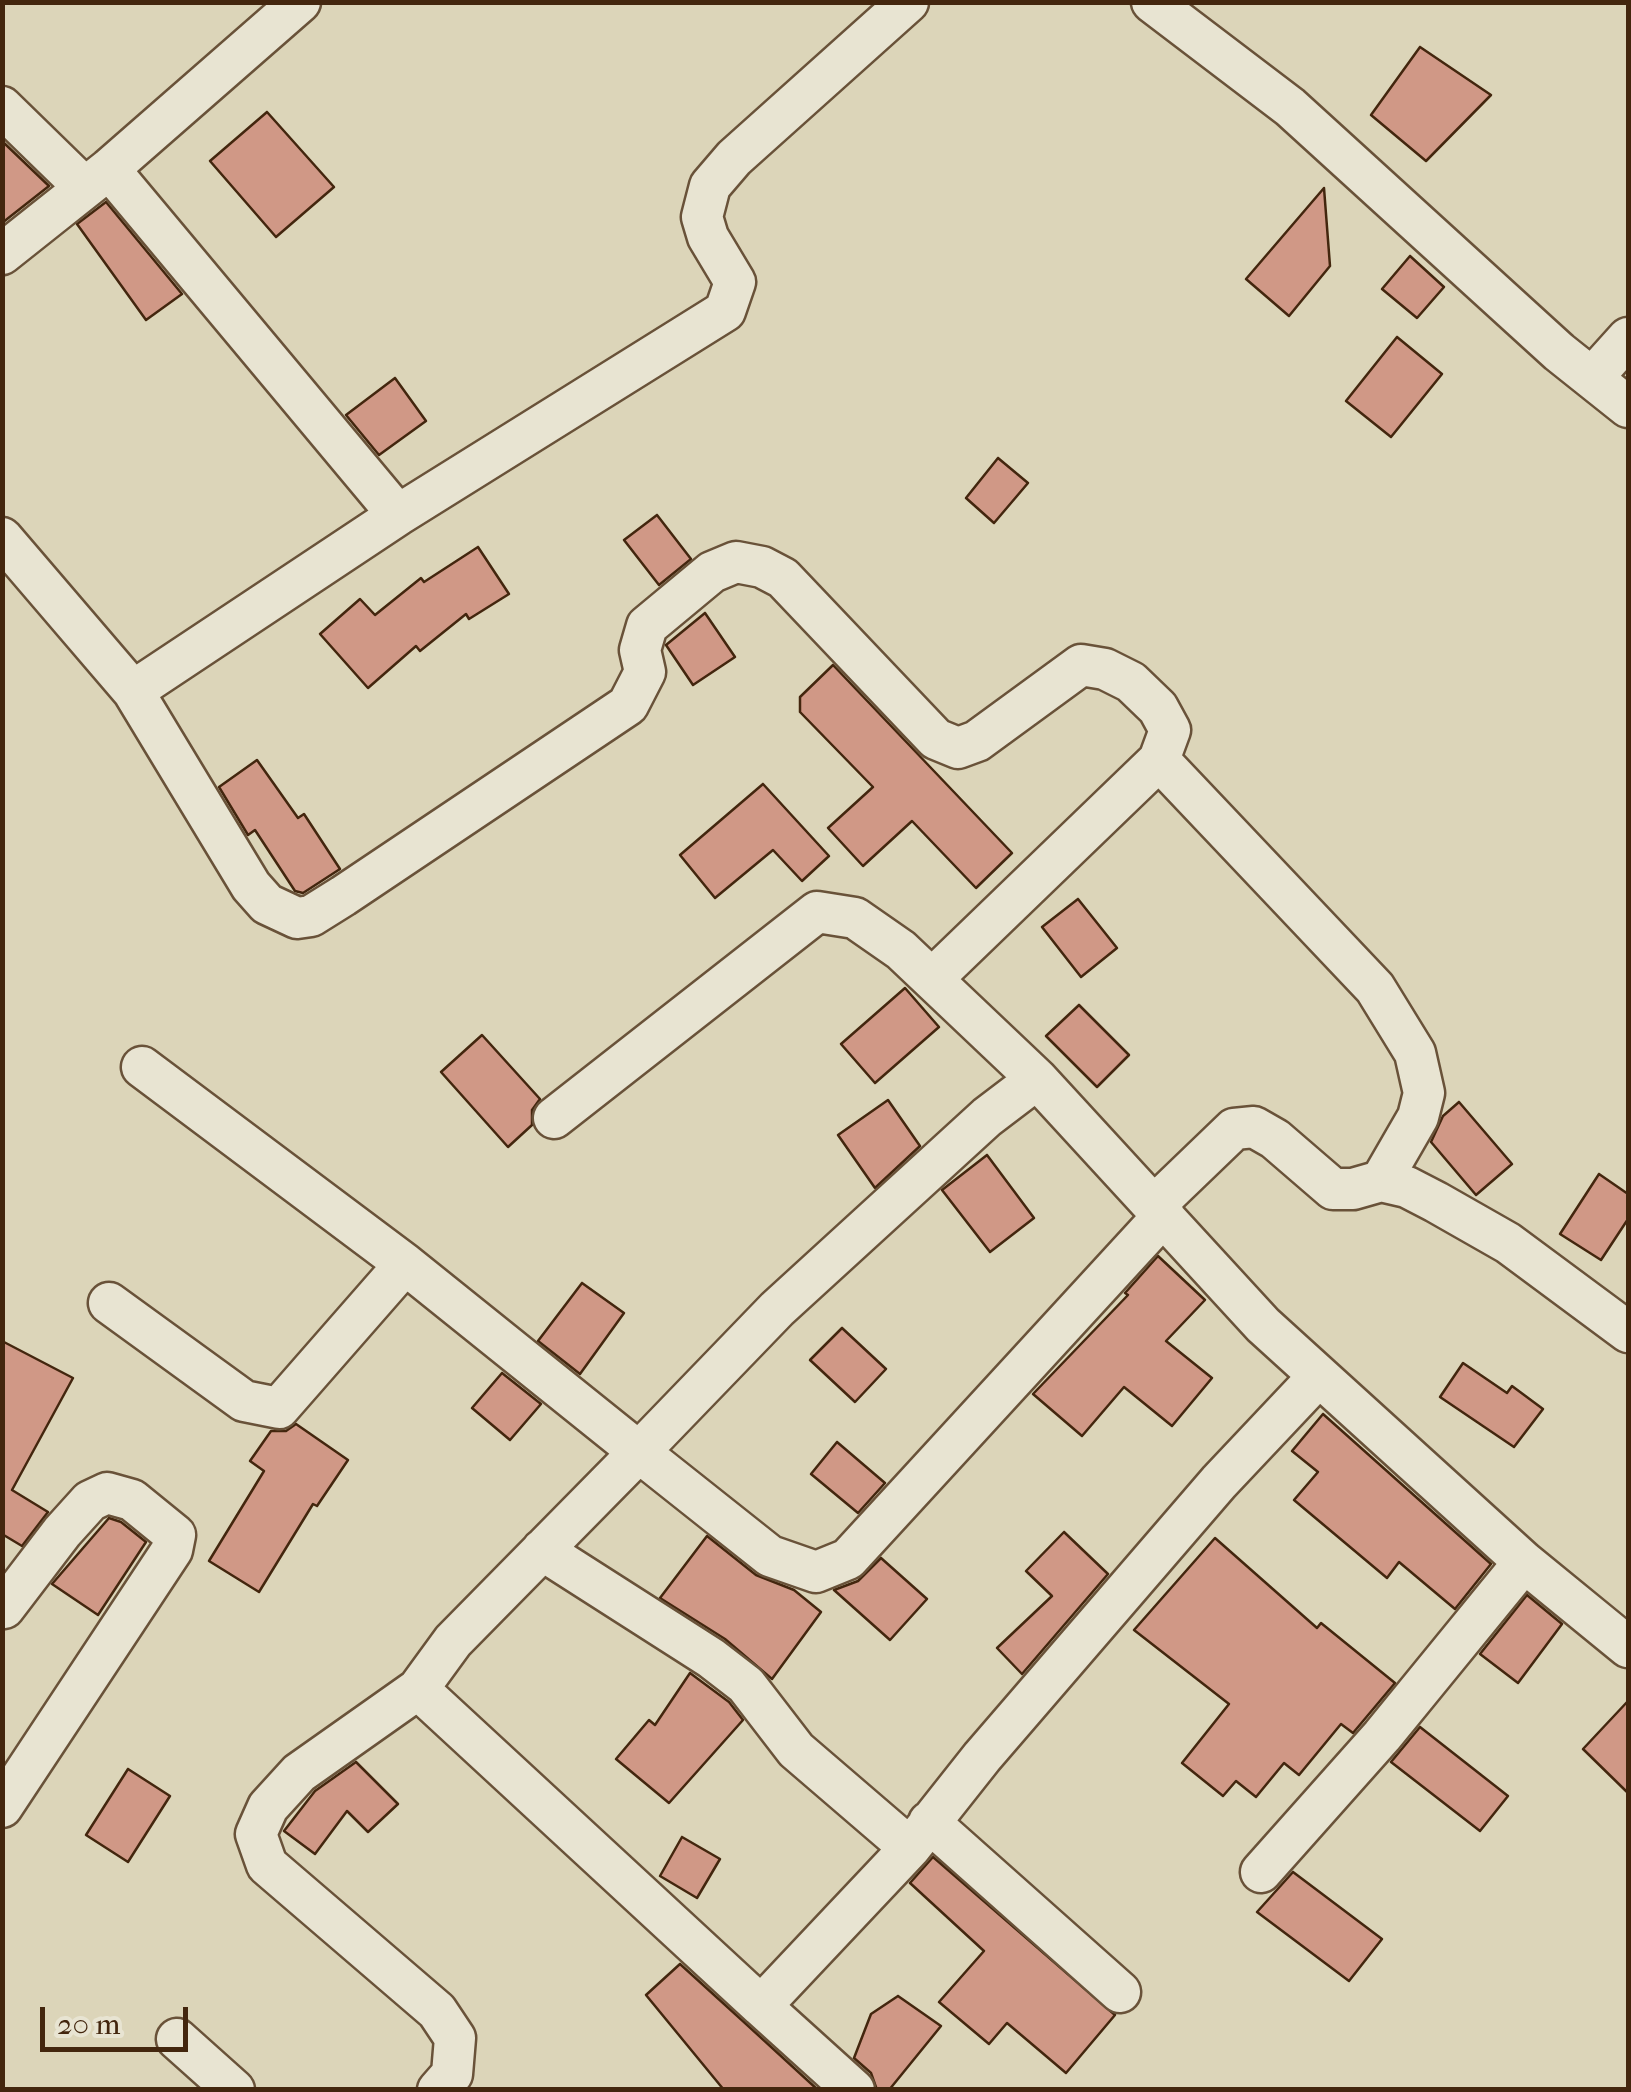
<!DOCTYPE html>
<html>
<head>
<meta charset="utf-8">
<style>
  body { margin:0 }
  #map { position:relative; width:1631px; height:2092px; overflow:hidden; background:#dcd5b9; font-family:"IM FELL French Canon",serif }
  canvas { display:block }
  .frame { position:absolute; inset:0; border:5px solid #43260e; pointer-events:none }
  .scale { position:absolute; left:40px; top:2007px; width:148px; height:45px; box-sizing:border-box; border:5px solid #43260e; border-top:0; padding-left:12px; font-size:30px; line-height:35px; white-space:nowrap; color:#43260e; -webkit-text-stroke:8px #e8e4d2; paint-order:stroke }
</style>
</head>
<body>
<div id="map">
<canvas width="1631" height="2092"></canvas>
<div class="frame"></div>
<div class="scale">20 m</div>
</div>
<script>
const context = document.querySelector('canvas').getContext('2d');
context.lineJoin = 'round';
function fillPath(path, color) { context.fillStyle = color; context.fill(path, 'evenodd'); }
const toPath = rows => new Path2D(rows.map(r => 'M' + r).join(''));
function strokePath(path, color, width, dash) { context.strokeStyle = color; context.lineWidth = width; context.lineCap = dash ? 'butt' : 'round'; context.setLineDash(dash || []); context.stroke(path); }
const building = toPath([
  [1420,47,1491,95,1426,161,1371,115,1420,47],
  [267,112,334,187,276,237,210,161,267,112],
  [2,141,49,186,2,223,2,141],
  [1324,188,1330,266,1289,316,1246,279,1324,188],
  [106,202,182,294,146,320,77,224,106,202],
  [1410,256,1444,287,1417,318,1382,289,1410,256],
  [1397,337,1442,374,1391,437,1346,401,1397,337],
  [395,378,426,421,379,455,346,415,395,378],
  [998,458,1028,483,994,523,966,498,998,458],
  [657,515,691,559,659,585,624,540,657,515],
  [478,547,509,594,469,619,466,614,420,651,416,646,368,688,320,634,360,599,375,615,421,578,424,582,478,547],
  [705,613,735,657,693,685,666,645,705,613],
  [833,665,1012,853,976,888,912,821,863,866,828,828,873,787,800,712,800,697,833,665],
  [257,760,298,818,304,814,340,869,303,893,295,891,255,830,248,835,219,787,257,760],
  [763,784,829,856,802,881,773,850,715,898,680,855,763,784],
  [1078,899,1117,948,1081,977,1042,927,1078,899],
  [905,988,939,1027,875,1083,841,1044,905,988],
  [1079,1005,1129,1055,1097,1087,1046,1036,1079,1005],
  [482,1035,540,1099,532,1110,532,1125,508,1147,441,1072,482,1035],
  [888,1100,920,1146,875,1188,838,1135,888,1100],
  [1459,1102,1512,1164,1476,1195,1431,1142,1443,1116,1459,1102],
  [987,1155,1034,1218,990,1252,942,1190,987,1155],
  [1599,1174,1628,1194,1628,1219,1601,1260,1560,1234,1599,1174],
  [1158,1256,1205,1300,1166,1341,1212,1378,1172,1426,1124,1387,1082,1436,1033,1394,1128,1295,1125,1293,1158,1256],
  [582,1283,624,1313,580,1374,538,1341,582,1283],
  [842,1328,886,1369,855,1402,810,1360,842,1328],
  [2,1341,73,1378,12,1490,48,1512,22,1546,2,1534,2,1341],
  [1463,1363,1507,1393,1512,1386,1543,1409,1514,1447,1440,1397,1463,1363],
  [502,1373,541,1404,510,1440,472,1408,502,1373],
  [1323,1414,1491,1564,1455,1609,1399,1562,1387,1578,1294,1500,1318,1472,1292,1451,1323,1414],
  [296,1424,348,1460,317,1506,313,1504,259,1592,209,1561,264,1471,250,1461,271,1431,286,1431,296,1424],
  [837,1442,885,1483,858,1513,811,1474,837,1442],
  [109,1518,121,1522,146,1542,98,1615,52,1584,109,1518],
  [1064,1532,1108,1574,1022,1674,997,1648,1052,1596,1026,1571,1064,1532],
  [707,1536,756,1575,794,1590,821,1612,772,1679,725,1639,660,1598,707,1536],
  [1215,1538,1317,1628,1321,1623,1395,1683,1353,1733,1341,1724,1299,1775,1284,1763,1256,1797,1236,1781,1223,1796,1182,1763,1229,1704,1134,1630,1215,1538],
  [881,1558,927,1599,890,1640,834,1590,858,1581,881,1558],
  [1527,1595,1562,1624,1518,1683,1480,1654,1527,1595],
  [690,1673,729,1702,743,1720,669,1803,616,1759,649,1720,655,1725,690,1673],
  [1628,1701,1628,1793,1583,1749,1628,1701],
  [1420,1727,1508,1796,1480,1831,1391,1762,1420,1727],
  [356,1762,398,1804,368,1832,347,1811,315,1854,284,1831,315,1791,356,1762],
  [128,1769,170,1796,128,1862,86,1835,128,1769],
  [682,1837,720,1859,697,1898,660,1876,682,1837],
  [933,1857,1115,2015,1066,2073,1007,2023,989,2044,939,2002,984,1951,910,1883,933,1857],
  [1293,1872,1382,1939,1349,1981,1257,1912,1293,1872],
  [680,1964,745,2023,818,2090,724,2090,646,1995,680,1964],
  [898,1996,941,2026,889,2090,877,2090,871,2073,854,2058,871,2014,898,1996]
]);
fillPath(building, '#d09886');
strokePath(building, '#43260e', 2.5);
const street = toPath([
  [1152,2,1290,107,1559,352,1628,407],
  [2,107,84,187],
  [109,169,398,515],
  [2,254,109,169,300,2],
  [1592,378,1628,338],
  [2,538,133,691,251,886,267,904,297,918,311,916,343,896,628,705,645,672,640,650,647,626,712,572,736,562,762,567,783,578,936,739,958,748,977,741,1081,665,1105,669,1131,682,1158,708,1170,730,1159,760,932,979],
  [133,691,398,515,725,311,735,282,708,237,702,217,710,186,734,158,908,2],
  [1159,760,1375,988,1415,1053,1424,1093,1418,1117,1381,1181],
  [142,1067,405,1264,639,1452,777,1309,987,1117,1037,1079,1263,1325,1524,1562,1628,1647],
  [554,1118,817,912,855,918,901,950,1037,1079],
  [1155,1205,1234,1129,1254,1127,1275,1139,1333,1189,1353,1189,1381,1181,1407,1187,1436,1202,1508,1243,1628,1332],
  [1164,1215,848,1559,816,1572,770,1556,639,1452,453,1641,418,1689,761,2006,910,1848,982,1757,1219,1482,1318,1377],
  [109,1303,244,1401,279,1408,405,1264],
  [542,1550,711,1658,746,1685,796,1750,910,1848],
  [418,1689,299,1773,268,1807,256,1834,267,1865,437,2011,455,2038,452,2074,438,2090],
  [2,1807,172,1550,175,1535,132,1500,107,1493,90,1501,62,1532,4,1608],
  [929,1822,1120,1992],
  [1261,1872,1382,1736,1524,1562],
  [761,2006,854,2090],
  [177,2039,234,2090]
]);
strokePath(street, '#695239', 45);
strokePath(street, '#e8e4d2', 40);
</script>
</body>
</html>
